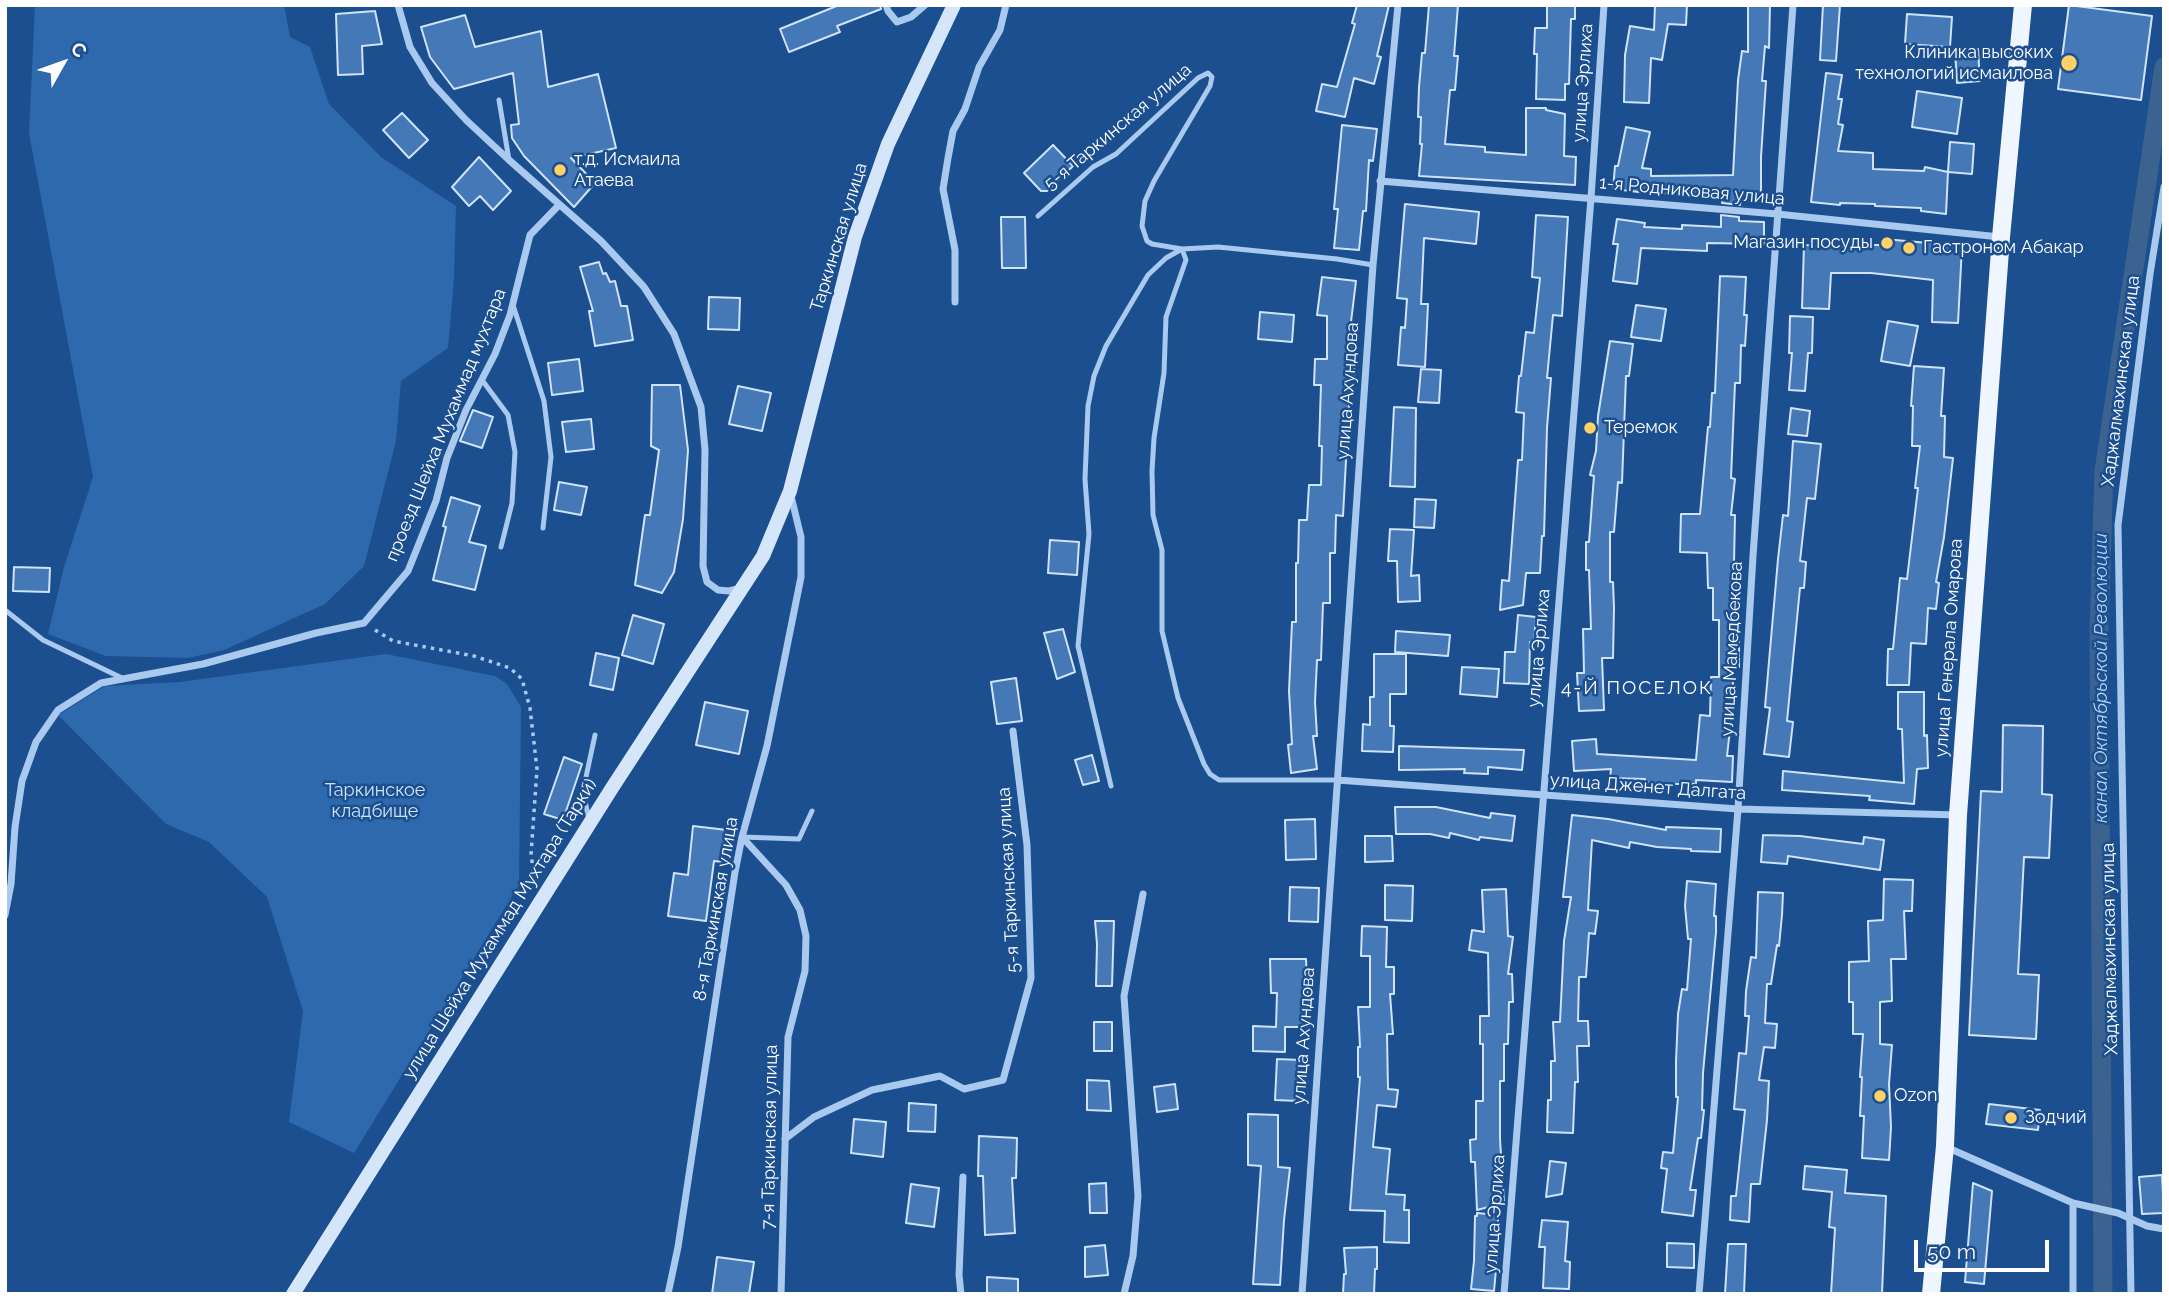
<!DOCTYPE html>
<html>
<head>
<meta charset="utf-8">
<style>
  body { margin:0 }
  #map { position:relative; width:2169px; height:1299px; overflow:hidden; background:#1b4f8f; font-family:Raleway,sans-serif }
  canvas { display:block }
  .frame { position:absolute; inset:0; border:7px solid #fff; pointer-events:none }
  .north { position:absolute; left:28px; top:28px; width:70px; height:70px; -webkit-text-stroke:5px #1b4f8f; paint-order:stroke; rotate:50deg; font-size:19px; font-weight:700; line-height:28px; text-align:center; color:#fff }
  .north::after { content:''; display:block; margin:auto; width:24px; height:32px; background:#fff; clip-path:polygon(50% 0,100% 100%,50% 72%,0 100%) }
  .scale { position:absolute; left:1914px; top:1240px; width:135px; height:32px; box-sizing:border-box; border:4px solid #fff; border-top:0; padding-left:9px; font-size:21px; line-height:24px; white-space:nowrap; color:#fff; -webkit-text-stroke:5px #1b4f8f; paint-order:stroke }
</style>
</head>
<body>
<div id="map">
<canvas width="2169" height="1299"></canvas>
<div class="frame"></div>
<div class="north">С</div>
<div class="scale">50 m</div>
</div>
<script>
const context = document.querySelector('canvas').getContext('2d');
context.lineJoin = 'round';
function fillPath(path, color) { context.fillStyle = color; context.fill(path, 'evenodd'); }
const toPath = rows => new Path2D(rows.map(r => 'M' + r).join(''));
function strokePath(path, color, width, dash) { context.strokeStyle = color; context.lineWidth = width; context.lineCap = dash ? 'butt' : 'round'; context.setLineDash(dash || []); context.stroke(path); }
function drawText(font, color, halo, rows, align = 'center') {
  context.font = font + ' Raleway,sans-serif'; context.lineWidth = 5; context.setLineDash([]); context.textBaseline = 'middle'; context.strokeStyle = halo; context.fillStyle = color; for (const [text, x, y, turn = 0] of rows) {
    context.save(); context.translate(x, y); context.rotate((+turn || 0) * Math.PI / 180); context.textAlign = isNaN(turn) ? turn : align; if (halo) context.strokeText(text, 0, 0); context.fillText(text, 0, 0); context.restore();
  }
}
fillPath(toPath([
  [35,5,284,5,290,37,310,47,329,104,381,157,456,206,454,279,448,348,401,381,396,441,364,566,325,604,224,650,188,658,106,656,48,634,64,567,93,477,29,133],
  [386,654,495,676,507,684,521,707,519,885,354,1153,289,1122,303,1011,267,897,209,842,166,824,58,715,105,686,180,682]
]), '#2e69ad');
strokePath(toPath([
  [2103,1294,2099,631,2104,471,2164,67]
]), '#3c6290', 19);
const building = toPath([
  [839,5,880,5,881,9,837,26,840,32,789,52,780,29,839,5],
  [1357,5,1389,5,1377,56,1381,57,1374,84,1354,78,1345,117,1316,111,1322,84,1337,87,1355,24,1352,23,1357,5],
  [1429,5,1458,5,1454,56,1458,56,1455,90,1450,90,1445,144,1485,147,1485,152,1526,155,1526,108,1546,108,1546,110,1565,114,1564,156,1576,157,1575,185,1419,176,1422,144,1420,144,1421,117,1418,117,1419,87,1422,53,1425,53,1429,5],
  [1547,5,1575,5,1575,19,1571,19,1569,84,1565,84,1565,100,1536,99,1537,54,1534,54,1535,28,1547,28,1547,5],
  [1655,5,1687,5,1686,25,1668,24,1662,60,1651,58,1649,103,1624,102,1625,55,1630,26,1654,30,1655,5],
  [1748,5,1770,5,1769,48,1765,46,1762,81,1766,81,1761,157,1761,194,1741,194,1740,205,1722,203,1722,195,1692,196,1692,192,1656,194,1613,189,1615,166,1618,166,1626,127,1650,132,1642,168,1651,169,1651,176,1733,175,1738,80,1742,51,1748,52,1748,5],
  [1823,5,1840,5,1836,61,1820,60,1823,5],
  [2069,5,2152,16,2141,100,2058,89,2069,5],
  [375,11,382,44,362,46,363,74,338,75,336,14,375,11],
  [1907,14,1952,17,1950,47,1905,44,1907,14],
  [465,15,475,47,541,31,548,87,598,74,616,148,571,158,595,183,574,207,524,156,512,138,511,125,519,124,513,73,454,89,430,57,421,27,465,15],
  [1978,49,1980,81,1957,83,1955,51,1978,49],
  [1826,73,1842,75,1838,99,1842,99,1838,124,1843,125,1838,151,1873,153,1873,169,1924,171,1925,167,1948,172,1946,214,1921,211,1921,208,1875,206,1875,204,1840,203,1840,205,1811,202,1826,73],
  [1917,91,1962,98,1957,134,1912,127,1917,91],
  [402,113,428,140,409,158,383,130,402,113],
  [1342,125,1377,129,1373,161,1369,160,1366,211,1363,211,1359,250,1334,248,1338,209,1334,209,1342,125],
  [1950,142,1974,144,1972,174,1948,172,1950,142],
  [1053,145,1073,166,1047,191,1041,191,1024,173,1053,145],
  [479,157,511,191,493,210,480,196,469,206,452,187,479,157],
  [1405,204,1479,212,1476,244,1424,238,1421,304,1428,304,1425,367,1398,365,1401,327,1405,328,1407,299,1397,298,1405,204],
  [1536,215,1568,217,1562,316,1553,315,1547,378,1551,378,1547,428,1544,536,1542,536,1540,573,1526,573,1523,605,1500,610,1502,580,1509,581,1518,460,1522,460,1524,413,1516,412,1519,376,1521,376,1526,332,1534,333,1540,278,1532,277,1536,215],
  [1721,215,1739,217,1739,221,1764,222,1764,244,1707,243,1707,251,1641,248,1637,284,1613,281,1618,244,1613,244,1617,219,1645,223,1644,227,1682,229,1682,225,1721,227,1721,215],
  [1001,217,1025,217,1026,268,1002,268,1001,217],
  [1884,239,1962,246,1958,323,1932,322,1933,280,1871,273,1831,273,1829,309,1802,308,1804,245,1842,247,1842,245,1883,245,1884,239],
  [599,262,603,274,606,273,610,282,615,281,621,306,627,306,633,340,595,346,589,311,593,311,580,267,599,262],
  [1720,276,1746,277,1744,315,1747,315,1745,346,1741,345,1740,383,1735,383,1731,478,1735,479,1731,515,1735,515,1734,563,1739,563,1739,667,1733,667,1733,703,1727,756,1733,756,1732,782,1696,780,1696,784,1666,784,1645,782,1645,779,1610,778,1611,769,1574,771,1572,741,1596,739,1597,754,1696,760,1700,715,1710,716,1711,677,1719,677,1719,620,1713,620,1713,588,1708,588,1707,553,1680,552,1681,514,1700,514,1708,427,1710,427,1712,393,1715,393,1720,276],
  [1322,277,1356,281,1350,330,1355,330,1354,386,1350,386,1343,516,1336,515,1335,553,1330,553,1330,603,1323,603,1321,660,1317,660,1315,702,1317,736,1313,736,1317,769,1291,773,1288,745,1292,744,1289,691,1292,622,1296,622,1296,563,1298,563,1299,520,1307,520,1309,485,1321,485,1322,446,1319,446,1321,385,1314,385,1315,359,1327,359,1327,316,1317,315,1322,277],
  [709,297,740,298,739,330,708,329,709,297],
  [1636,305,1666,309,1661,341,1631,337,1636,305],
  [1260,312,1294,315,1292,342,1258,339,1260,312],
  [1790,316,1813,317,1812,353,1808,353,1805,391,1789,390,1792,353,1789,353,1790,316],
  [1888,321,1918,326,1910,366,1881,361,1888,321],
  [1610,341,1633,344,1629,376,1626,376,1622,483,1618,482,1614,532,1610,532,1610,582,1613,582,1614,608,1613,658,1602,658,1604,710,1579,711,1577,673,1584,673,1583,629,1591,629,1589,570,1586,570,1586,542,1589,542,1594,476,1590,475,1596,451,1598,416,1610,341],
  [579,359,583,391,552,395,548,363,579,359],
  [1914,366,1944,368,1941,416,1945,416,1944,457,1953,458,1944,537,1936,582,1939,583,1936,609,1928,608,1926,644,1911,643,1909,685,1887,685,1888,649,1893,649,1900,578,1907,579,1918,488,1915,488,1920,446,1912,446,1913,406,1911,406,1914,366],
  [1421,369,1441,370,1439,403,1418,402,1421,369],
  [652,385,680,385,688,450,683,519,674,572,662,593,635,585,645,515,650,515,659,450,651,446,652,385],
  [738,386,771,393,762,431,729,424,738,386],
  [1394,407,1416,408,1415,487,1390,486,1394,407],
  [1791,408,1810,411,1807,436,1788,434,1791,408],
  [473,410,493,417,482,448,460,441,473,410],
  [591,419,594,449,566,452,562,422,591,419],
  [1793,441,1821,444,1815,499,1807,498,1800,561,1806,562,1804,588,1800,588,1787,721,1793,722,1789,757,1764,754,1770,708,1765,707,1778,559,1783,515,1788,516,1793,441],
  [559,482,587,487,581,515,554,510,559,482],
  [451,497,480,506,469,542,486,546,475,590,433,580,446,527,443,526,451,497],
  [1415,499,1436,500,1434,528,1414,527,1415,499],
  [1390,529,1414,530,1411,576,1419,575,1420,601,1398,602,1397,561,1388,561,1390,529],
  [1050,540,1079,542,1077,575,1048,573,1050,540],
  [14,567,50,568,49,592,13,591,14,567],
  [633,615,664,624,653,664,622,655,633,615],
  [1518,615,1536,617,1534,643,1530,642,1529,684,1504,683,1505,652,1515,652,1518,615],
  [1063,629,1075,672,1057,679,1044,633,1063,629],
  [1396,631,1450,635,1448,656,1395,652,1396,631],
  [596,653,619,658,613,690,590,685,596,653],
  [1374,654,1406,654,1406,694,1390,694,1390,726,1394,726,1393,752,1362,751,1363,724,1370,725,1370,697,1374,697,1374,654],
  [1462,667,1499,669,1497,697,1460,694,1462,667],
  [1016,678,1022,721,997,724,991,682,1016,678],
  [1898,692,1924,692,1924,736,1927,735,1928,768,1917,769,1914,804,1869,800,1870,796,1782,790,1783,771,1904,783,1902,729,1898,729,1898,692],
  [705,702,748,711,739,754,696,745,705,702],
  [2003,725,2043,726,2042,794,2052,795,2049,858,2024,857,2018,974,2039,975,2036,1039,1969,1035,1981,791,2002,792,2003,725],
  [1399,746,1524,750,1522,770,1488,767,1488,774,1464,773,1465,769,1399,770,1399,746],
  [1092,755,1099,781,1083,785,1075,760,1092,755],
  [564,757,582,764,563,820,544,814,564,757],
  [1395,807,1436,807,1490,818,1491,813,1515,816,1512,841,1480,837,1479,840,1450,833,1449,838,1430,834,1396,834,1395,807],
  [1572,815,1608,819,1666,830,1666,827,1721,829,1720,852,1691,851,1691,849,1657,847,1630,842,1629,848,1592,840,1588,910,1598,911,1595,934,1589,933,1586,977,1579,977,1578,1021,1588,1021,1589,1046,1577,1046,1578,1082,1575,1082,1573,1133,1547,1132,1548,1100,1551,1100,1551,1061,1555,1061,1553,1022,1560,1022,1564,941,1571,897,1563,897,1572,815],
  [1315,819,1316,859,1286,860,1285,820,1315,819],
  [693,826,727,830,723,862,714,861,706,921,668,916,674,873,688,875,693,826],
  [1763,835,1800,836,1863,844,1864,837,1884,840,1880,870,1788,856,1787,864,1761,862,1763,835],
  [1365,836,1392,836,1393,861,1365,862,1365,836],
  [1884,879,1913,880,1912,911,1904,911,1906,959,1891,959,1892,1001,1880,1002,1880,1044,1892,1045,1889,1084,1891,1127,1889,1160,1862,1158,1864,1116,1860,1116,1862,1077,1860,1077,1863,1034,1853,1034,1853,1002,1849,1002,1849,962,1869,961,1868,921,1883,920,1884,879],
  [1687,881,1716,884,1714,916,1716,916,1716,932,1703,1073,1702,1110,1704,1110,1701,1138,1698,1138,1690,1190,1696,1190,1693,1216,1662,1212,1667,1169,1661,1168,1663,1152,1673,1153,1678,1097,1676,1097,1676,1062,1678,1014,1682,989,1687,990,1691,939,1688,939,1685,906,1687,881],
  [1385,885,1413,886,1412,921,1385,920,1385,885],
  [1290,887,1319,888,1318,922,1289,921,1290,887],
  [1506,889,1508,936,1513,937,1508,974,1512,974,1513,1002,1509,1002,1508,1044,1504,1044,1504,1081,1500,1081,1500,1139,1504,1203,1477,1210,1475,1162,1471,1162,1470,1140,1476,1139,1476,1101,1483,1101,1483,1044,1480,1044,1480,1016,1489,1016,1488,953,1469,950,1472,930,1484,932,1482,890,1506,889],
  [1758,892,1783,893,1782,915,1779,946,1777,945,1771,984,1767,984,1765,1023,1777,1024,1775,1048,1764,1047,1759,1080,1769,1081,1767,1120,1760,1184,1751,1184,1749,1222,1730,1220,1731,1196,1736,1196,1745,1110,1734,1109,1739,1053,1746,1054,1749,1016,1745,1016,1746,991,1751,957,1756,958,1758,892],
  [1095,921,1114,921,1112,986,1096,986,1097,944,1095,921],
  [1362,926,1387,927,1386,967,1394,967,1394,994,1390,994,1393,1034,1387,1034,1388,1089,1398,1090,1396,1107,1377,1105,1373,1147,1390,1149,1386,1194,1405,1195,1404,1210,1409,1210,1409,1243,1384,1242,1385,1211,1350,1210,1360,1077,1358,1077,1358,1047,1360,1047,1358,1007,1370,1007,1370,956,1361,956,1362,926],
  [1270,959,1306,959,1309,1027,1285,1027,1285,1052,1253,1051,1253,1026,1276,1027,1277,993,1271,993,1270,959],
  [1094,1022,1112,1022,1112,1051,1094,1051,1094,1022],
  [1277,1059,1300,1060,1299,1101,1275,1100,1277,1059],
  [1087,1080,1109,1081,1111,1111,1087,1110,1087,1080],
  [1175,1084,1178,1109,1157,1112,1154,1087,1175,1084],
  [909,1103,936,1105,935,1132,908,1131,909,1103],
  [1989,1104,2040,1110,2038,1130,1986,1124,1989,1104],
  [1248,1114,1278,1115,1278,1167,1290,1168,1284,1220,1280,1285,1253,1284,1261,1166,1248,1165,1248,1114],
  [854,1119,886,1122,883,1157,851,1153,854,1119],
  [979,1136,1017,1138,1016,1178,1012,1178,1015,1233,985,1235,983,1176,978,1176,979,1136],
  [1550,1161,1566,1163,1562,1194,1546,1197,1550,1161],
  [1805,1166,1847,1170,1845,1193,1886,1196,1882,1294,1831,1294,1835,1228,1829,1227,1832,1192,1803,1189,1805,1166],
  [2162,1175,2164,1213,2142,1214,2139,1177,2162,1175],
  [1106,1183,1107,1213,1090,1213,1089,1184,1106,1183],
  [1973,1183,1992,1191,1984,1284,1965,1282,1973,1183],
  [911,1184,939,1188,934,1227,906,1223,911,1184],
  [1477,1213,1498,1215,1498,1248,1494,1291,1471,1289,1474,1261,1475,1216,1477,1216,1477,1213],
  [1542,1220,1568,1222,1565,1261,1570,1262,1569,1289,1543,1288,1545,1247,1539,1247,1542,1220],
  [1667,1243,1694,1244,1694,1268,1667,1267,1667,1243],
  [1728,1244,1746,1244,1744,1294,1725,1294,1728,1244],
  [1105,1245,1108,1275,1085,1277,1085,1247,1105,1245],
  [1377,1247,1377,1269,1375,1269,1374,1294,1343,1294,1344,1274,1346,1274,1344,1248,1377,1247],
  [717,1257,754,1262,749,1294,712,1294,717,1257],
  [987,1277,1018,1279,1018,1294,987,1294,987,1277]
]);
fillPath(building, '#4478b7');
strokePath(building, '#cfe3fa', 2);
strokePath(toPath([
  [375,630,393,641,474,656,510,668,522,679,530,708,537,769,531,855,535,879]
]), '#a9c9ee', 3.5, [3.5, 5]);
strokePath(toPath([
  [499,100,509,160],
  [1038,216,1093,167,1116,154,1198,78,1208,73,1212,77,1210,86,1154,181,1145,201,1142,226,1147,241,1152,244,1182,249,1218,247,1337,259,1373,265],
  [513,305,544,401,551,457,543,528],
  [482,380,508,415,515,452,512,503,501,547],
  [5,610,43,640,122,678],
  [1111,786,1078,646,1089,534,1085,479,1088,406,1094,376,1106,346,1148,275,1166,258,1182,249,1186,260,1166,317,1164,373,1154,438,1152,471,1153,515,1162,550,1162,631,1178,698,1204,764,1210,774,1219,780,1337,780],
  [589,820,583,791,595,735],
  [742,837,799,839,812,811]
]), '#a9c9ee', 5);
strokePath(toPath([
  [398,5,410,47,432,83,466,120,509,160,601,241,644,287,674,334,701,407,705,450,703,566,707,582,718,590,729,591,741,588],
  [886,5,888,11,897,22,911,17,925,5],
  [1380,181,1777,214,2000,237],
  [955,302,955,250,943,189,948,158,953,131,965,109,979,67,1000,30,1006,5],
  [1337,780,1738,809,1958,815],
  [742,837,786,885,800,910,806,936,805,971,788,1037,781,1294],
  [5,915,11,884,15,827,22,781,36,742,58,710,101,683,203,664,316,633,364,623,408,571,436,501,447,458,466,410,495,354,510,315,530,235,559,205],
  [785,1139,814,1117,872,1090,940,1076,964,1089,1003,1080,1031,978,1027,845,1013,731],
  [1946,1147,2073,1203,2118,1213,2147,1226,2164,1229],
  [2073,1203,2073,1294],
  [668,1294,678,1247,735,872,742,837,767,746,801,577,801,537,791,496],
  [961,1294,959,1275,963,1177],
  [1124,1294,1133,1256,1138,1196,1124,996,1143,894],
  [1302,1294,1373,265,1398,5],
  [1504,1294,1591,198,1604,5],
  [1699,1294,1738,809,1753,556,1793,5],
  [2131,1294,2118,525,2150,274,2164,187]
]), '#a9c9ee', 7);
strokePath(toPath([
  [293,1294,612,788,763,556,790,491,855,237,888,144,954,5]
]), '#d6e6fa', 14);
strokePath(toPath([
  [1931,1294,1945,1146,1958,815,2001,237,2023,5]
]), '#f0f6ff', 18);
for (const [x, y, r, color] of [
  [2069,63,9,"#ffd166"],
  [560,170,7,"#ffd166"],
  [1887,243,7,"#ffd166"],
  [1909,248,7,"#ffd166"],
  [1590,428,7,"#ffd166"],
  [1880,1096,7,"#ffd166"],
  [2011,1118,7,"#ffd166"]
]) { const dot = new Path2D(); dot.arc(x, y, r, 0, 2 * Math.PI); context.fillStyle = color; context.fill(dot); strokePath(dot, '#1b4f8f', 2.5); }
drawText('18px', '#fff', '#1b4f8f', [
  ["Клиника высоких",2053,53,"right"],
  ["технологий исмаилова",2053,74,"right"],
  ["т.д. Исмаила",574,160],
  ["Атаева",574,181],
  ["Магазин посуды",1873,243,"right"],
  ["Гастроном Абакар",1923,248],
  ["Теремок",1604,428],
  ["Ozon",1894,1096],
  ["Зодчий",2025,1118]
], 'left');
drawText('18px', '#fff', '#1b4f8f', [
  ["улица Эрлиха",1583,83,-86],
  ["5-я Таркинская улица",1118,127,-40],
  ["1-я Родниковая улица",1692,191,5],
  ["Таркинская улица",839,237,-73],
  ["Хаджалмахинская улица",2121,381,-83],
  ["улица Ахундова",1348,391,-86],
  ["проезд Шейха Мухаммад мухтара",446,425,-68],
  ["улица Эрлиха",1539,648,-85],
  ["улица Генерала Омарова",1949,648,-86],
  ["улица Мамедбекова",1732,649,-87],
  ["улица Дженет Далгата",1648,787,4],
  ["5-я Таркинская улица",1009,880,-93],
  ["8-я Таркинская улица",716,909,-80],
  ["улица Шейха Мухаммад Мухтара (Тарки)",500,929,-58],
  ["Хаджалмахинская улица",2110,949,-91],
  ["улица Ахундова",1304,1036,-86],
  ["7-я Таркинская улица",770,1137,-89],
  ["улица Эрлиха",1495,1214,-86]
]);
drawText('18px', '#cfe3fa', '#1b4f8f', [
  ["Таркинское",375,791],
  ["кладбище",375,812]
]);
drawText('italic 19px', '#b5d3f5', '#1b4f8f', [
  ["канал Октябрьской Революции",2101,678,-90]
]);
context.letterSpacing = '2px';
drawText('19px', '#fff', '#1b4f8f', [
  ["4-Й ПОСЕЛОК",1637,688]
]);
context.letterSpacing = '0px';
</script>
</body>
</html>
